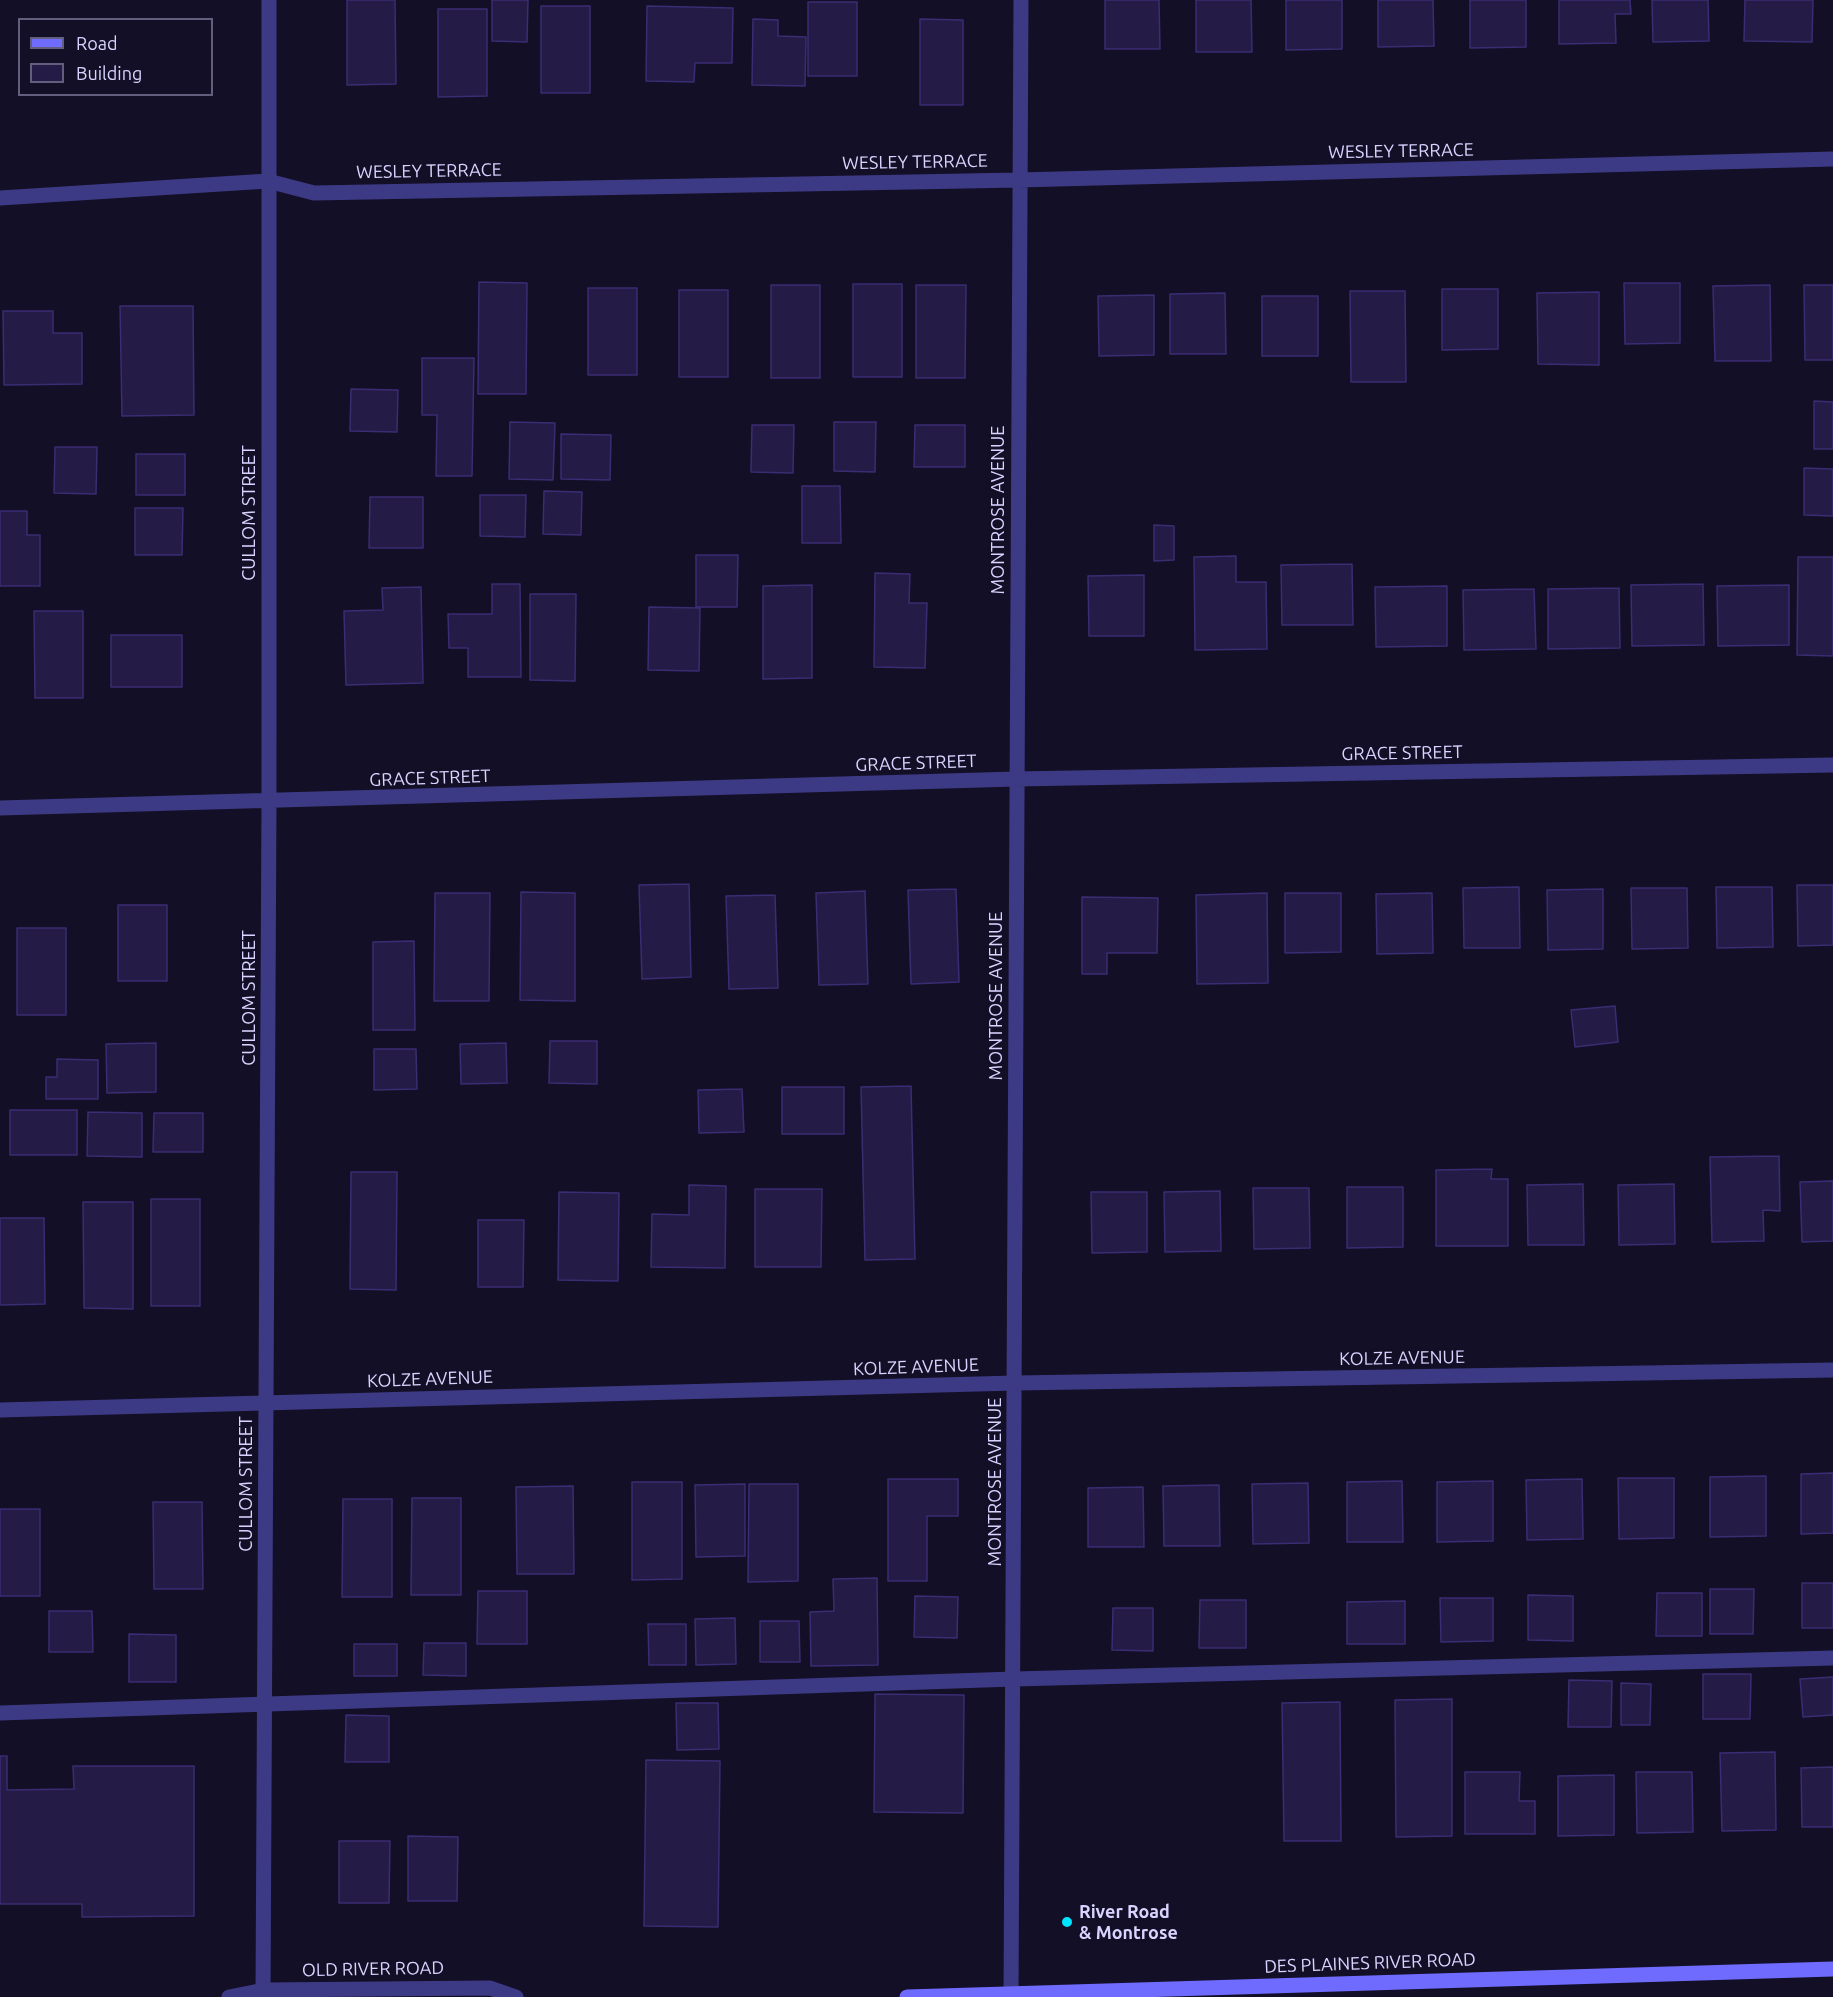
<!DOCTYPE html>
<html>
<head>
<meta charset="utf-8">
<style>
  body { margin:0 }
  #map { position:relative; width:1833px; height:1997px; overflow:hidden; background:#130f26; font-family:Ubuntu,sans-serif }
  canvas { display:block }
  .legend { position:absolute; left:18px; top:18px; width:195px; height:78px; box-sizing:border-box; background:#130f26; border:2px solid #625e7d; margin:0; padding:8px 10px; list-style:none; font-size:18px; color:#d9d4ff }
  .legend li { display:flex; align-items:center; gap:12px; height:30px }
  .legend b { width:30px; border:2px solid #625e7d }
</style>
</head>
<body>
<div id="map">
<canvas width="1833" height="1997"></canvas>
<ul class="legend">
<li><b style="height:8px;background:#6f6bff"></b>Road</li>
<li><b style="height:16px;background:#241b47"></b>Building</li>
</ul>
</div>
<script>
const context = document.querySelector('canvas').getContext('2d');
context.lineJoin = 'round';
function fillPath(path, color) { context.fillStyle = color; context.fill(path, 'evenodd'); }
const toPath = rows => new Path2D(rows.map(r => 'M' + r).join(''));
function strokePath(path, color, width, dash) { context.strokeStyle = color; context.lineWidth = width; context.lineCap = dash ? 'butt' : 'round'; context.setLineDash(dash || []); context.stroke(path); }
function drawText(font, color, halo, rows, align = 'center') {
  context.font = font + ' Ubuntu,sans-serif'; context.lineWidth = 5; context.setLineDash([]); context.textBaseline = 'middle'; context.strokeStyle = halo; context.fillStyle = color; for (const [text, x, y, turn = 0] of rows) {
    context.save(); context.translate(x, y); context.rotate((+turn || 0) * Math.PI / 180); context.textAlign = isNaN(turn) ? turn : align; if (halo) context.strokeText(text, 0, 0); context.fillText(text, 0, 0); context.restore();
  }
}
const building = toPath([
  [347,0,395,0,396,84,347,85,347,0],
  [492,0,528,0,527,42,492,41,492,0],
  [1105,0,1159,0,1160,49,1105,49,1105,0],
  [1196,0,1251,0,1252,52,1196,52,1196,0],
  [1286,0,1342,0,1342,49,1286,50,1286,0],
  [1378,0,1433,0,1434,46,1378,47,1378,0],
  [1470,0,1526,0,1526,47,1470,48,1470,0],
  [1559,0,1630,0,1631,14,1615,14,1616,43,1559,44,1559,0],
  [1652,0,1708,0,1709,41,1653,42,1652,0],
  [1745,0,1813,0,1812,42,1744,41,1745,0],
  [808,2,857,2,857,76,808,76,808,2],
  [541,6,590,6,590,93,541,93,541,6],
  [647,6,733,8,732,63,695,63,694,82,646,81,647,6],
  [438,9,487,9,487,96,438,97,438,9],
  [753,19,778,20,778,36,806,37,805,86,752,85,753,19],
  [920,19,963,20,963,105,920,105,920,19],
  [479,282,527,283,526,394,478,394,479,282],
  [1624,283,1680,283,1680,343,1625,344,1624,283],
  [853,284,902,284,902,377,853,377,853,284],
  [771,285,820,285,820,378,771,378,771,285],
  [916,285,966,285,965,378,916,378,916,285],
  [1770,285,1771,361,1715,361,1713,286,1770,285],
  [1804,285,1833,285,1833,360,1805,360,1804,285],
  [588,288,637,288,637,375,588,375,588,288],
  [1442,289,1498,289,1498,349,1442,350,1442,289],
  [679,290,728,290,728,377,679,377,679,290],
  [1350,291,1405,291,1406,382,1351,382,1350,291],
  [1599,292,1599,365,1538,364,1537,293,1599,292],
  [1225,293,1226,354,1170,354,1170,294,1225,293],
  [1154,295,1154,355,1099,356,1098,296,1154,295],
  [1262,296,1318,296,1318,356,1262,356,1262,296],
  [120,306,193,306,194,415,122,416,120,306],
  [3,311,53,311,53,333,82,333,82,384,4,385,3,311],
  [422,358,474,358,472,476,436,476,437,415,422,415,422,358],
  [351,389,398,390,397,432,350,431,351,389],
  [1814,401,1833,402,1833,449,1814,449,1814,401],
  [510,422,555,423,553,480,509,479,510,422],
  [834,422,876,422,875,472,834,471,834,422],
  [752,425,794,425,793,473,751,472,752,425],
  [915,425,965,425,965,467,914,467,915,425],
  [561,434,611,435,610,480,561,479,561,434],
  [55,447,97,447,96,494,54,493,55,447],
  [136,454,185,454,185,495,136,495,136,454],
  [1804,468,1833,469,1833,516,1804,515,1804,468],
  [802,486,840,486,841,543,802,543,802,486],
  [544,491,582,492,581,535,543,534,544,491],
  [480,495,526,495,525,537,480,536,480,495],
  [370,497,423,497,423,548,369,548,370,497],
  [135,508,183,508,182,555,135,555,135,508],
  [0,511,27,511,27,535,40,535,40,586,0,586,0,511],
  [1154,525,1174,526,1174,560,1154,561,1154,525],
  [696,555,738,555,737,607,696,607,696,555],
  [1236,556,1236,582,1266,582,1267,649,1195,650,1194,557,1236,556],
  [1798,557,1833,557,1833,656,1797,655,1798,557],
  [1352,564,1353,625,1282,625,1281,565,1352,564],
  [875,573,910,574,909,603,927,603,925,668,874,667,875,573],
  [1144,575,1144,636,1089,636,1088,576,1144,575],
  [492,584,520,584,521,677,468,677,468,648,449,648,448,614,492,614,492,584],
  [1703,584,1704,645,1632,646,1631,585,1703,584],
  [812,585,812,678,763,679,763,586,812,585],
  [1789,585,1789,645,1718,646,1717,586,1789,585],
  [1447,586,1447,646,1376,647,1375,587,1447,586],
  [421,587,423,683,346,685,344,611,383,610,382,588,421,587],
  [1619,588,1620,648,1548,649,1548,589,1619,588],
  [1534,589,1536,649,1464,650,1463,590,1534,589],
  [530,594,576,594,575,681,530,680,530,594],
  [649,607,700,608,699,671,648,670,649,607],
  [34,611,83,611,83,698,35,698,34,611],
  [111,635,182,635,182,687,111,687,111,635],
  [689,884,691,977,642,979,639,885,689,884],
  [1797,885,1833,885,1833,945,1798,946,1797,885],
  [1519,887,1520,948,1464,948,1463,888,1519,887],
  [1716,887,1772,887,1773,947,1717,948,1716,887],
  [1631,888,1687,888,1688,948,1632,949,1631,888],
  [956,889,959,982,911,984,908,890,956,889],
  [1603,889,1603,949,1548,950,1547,890,1603,889],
  [865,891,868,984,819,985,816,893,865,891],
  [521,892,575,893,575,1001,520,1000,521,892],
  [435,893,490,893,489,1001,434,1001,435,893],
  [1267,893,1268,983,1197,984,1196,895,1267,893],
  [1285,893,1341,893,1341,952,1285,953,1285,893],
  [1432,893,1433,953,1377,954,1376,894,1432,893],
  [775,895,778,988,729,989,726,896,775,895],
  [1082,897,1158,898,1157,953,1107,953,1107,974,1082,974,1082,897],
  [118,905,167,905,167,981,118,981,118,905],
  [17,928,66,928,66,1015,17,1015,17,928],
  [414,941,415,1030,373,1030,373,942,414,941],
  [1615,1006,1618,1042,1575,1047,1571,1010,1615,1006],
  [550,1041,597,1041,597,1084,549,1083,550,1041],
  [156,1043,156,1092,107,1093,106,1044,156,1043],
  [506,1043,507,1083,461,1084,460,1044,506,1043],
  [374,1049,416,1049,417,1089,374,1090,374,1049],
  [57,1059,98,1060,98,1099,46,1099,46,1077,57,1077,57,1059],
  [911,1086,915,1259,865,1260,861,1087,911,1086],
  [782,1087,844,1087,844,1134,782,1134,782,1087],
  [742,1089,744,1132,699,1133,698,1090,742,1089],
  [10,1110,77,1110,77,1155,10,1155,10,1110],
  [88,1112,142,1113,142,1157,87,1156,88,1112],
  [154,1113,203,1113,203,1152,153,1152,154,1113],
  [1779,1156,1780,1211,1763,1210,1764,1241,1712,1242,1710,1157,1779,1156],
  [1492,1169,1491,1179,1508,1179,1508,1246,1436,1246,1436,1170,1492,1169],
  [351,1172,397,1172,396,1290,350,1289,351,1172],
  [1833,1181,1833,1241,1802,1242,1800,1182,1833,1181],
  [1583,1184,1584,1245,1528,1245,1527,1185,1583,1184],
  [1674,1184,1675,1244,1619,1245,1618,1185,1674,1184],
  [689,1185,726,1186,725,1268,651,1267,652,1214,689,1215,689,1185],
  [1347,1187,1403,1187,1403,1247,1347,1248,1347,1187],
  [1253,1188,1309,1188,1310,1248,1254,1249,1253,1188],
  [755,1189,822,1189,821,1267,755,1267,755,1189],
  [1220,1191,1221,1251,1165,1252,1164,1192,1220,1191],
  [559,1192,619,1193,618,1281,558,1280,559,1192],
  [1091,1192,1147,1192,1147,1252,1092,1253,1091,1192],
  [151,1199,200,1199,200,1306,151,1306,151,1199],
  [83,1202,133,1202,133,1309,84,1308,83,1202],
  [0,1218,44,1218,45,1304,0,1305,0,1218],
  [478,1220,524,1220,523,1287,478,1287,478,1220],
  [1833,1473,1833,1533,1801,1534,1801,1474,1833,1473],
  [1766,1476,1766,1536,1710,1537,1710,1477,1766,1476],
  [1618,1478,1674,1478,1674,1538,1619,1539,1618,1478],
  [888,1479,958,1479,958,1516,927,1516,927,1581,888,1581,888,1479],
  [1582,1479,1583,1539,1527,1540,1526,1480,1582,1479],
  [1402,1481,1403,1542,1347,1542,1347,1482,1402,1481],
  [1493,1481,1493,1541,1437,1542,1437,1482,1493,1481],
  [632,1482,682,1482,682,1579,632,1580,632,1482],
  [1308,1483,1309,1543,1253,1544,1252,1484,1308,1483],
  [745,1484,745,1556,696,1557,695,1485,745,1484],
  [749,1484,798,1484,798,1581,748,1582,749,1484],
  [1219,1485,1220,1546,1164,1546,1163,1486,1219,1485],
  [573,1486,574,1574,517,1574,516,1487,573,1486],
  [1143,1487,1144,1547,1088,1547,1088,1488,1143,1487],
  [412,1498,461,1498,461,1595,411,1595,412,1498],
  [343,1499,392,1499,392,1597,342,1597,343,1499],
  [153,1502,202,1502,203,1589,154,1589,153,1502],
  [0,1509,40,1509,40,1596,0,1596,0,1509],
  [877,1578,878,1665,811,1666,810,1612,834,1611,833,1579,877,1578],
  [1802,1583,1833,1583,1833,1628,1802,1628,1802,1583],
  [1710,1589,1754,1589,1753,1634,1710,1634,1710,1589],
  [478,1591,527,1591,527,1644,477,1644,478,1591],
  [1657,1593,1702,1593,1702,1636,1656,1636,1657,1593],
  [1528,1595,1573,1596,1573,1641,1528,1640,1528,1595],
  [915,1596,958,1597,957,1638,914,1637,915,1596],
  [1440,1598,1493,1598,1493,1641,1441,1642,1440,1598],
  [1200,1600,1246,1600,1246,1648,1199,1648,1200,1600],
  [1405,1601,1405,1644,1347,1644,1347,1602,1405,1601],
  [1113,1608,1153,1608,1153,1651,1112,1650,1113,1608],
  [49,1611,92,1611,93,1652,49,1652,49,1611],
  [735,1618,736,1664,696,1665,695,1619,735,1618],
  [760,1621,799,1621,800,1662,760,1662,760,1621],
  [648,1624,686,1624,686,1665,649,1665,648,1624],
  [129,1634,176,1635,176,1682,129,1682,129,1634],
  [424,1643,466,1643,466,1676,423,1675,424,1643],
  [354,1644,397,1644,397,1676,354,1676,354,1644],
  [1703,1674,1751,1674,1750,1719,1703,1719,1703,1674],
  [1833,1677,1833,1715,1803,1717,1800,1679,1833,1677],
  [1569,1680,1612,1681,1611,1727,1568,1727,1569,1680],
  [1621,1683,1651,1684,1650,1725,1621,1725,1621,1683],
  [875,1694,964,1695,963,1813,874,1812,875,1694],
  [1452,1699,1452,1836,1396,1837,1395,1700,1452,1699],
  [1340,1702,1341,1841,1284,1841,1282,1703,1340,1702],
  [676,1703,718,1703,719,1749,677,1750,676,1703],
  [346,1715,389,1716,389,1762,345,1762,346,1715],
  [1775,1752,1776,1830,1722,1831,1720,1753,1775,1752],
  [0,1756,7,1756,7,1790,74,1789,73,1766,194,1766,194,1916,82,1917,82,1904,0,1904,0,1756],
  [646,1760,720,1761,718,1927,644,1926,646,1760],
  [1833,1767,1833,1827,1802,1827,1801,1768,1833,1767],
  [1465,1772,1520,1772,1519,1801,1535,1801,1535,1834,1465,1834,1465,1772],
  [1636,1772,1692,1772,1693,1832,1637,1833,1636,1772],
  [1614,1775,1614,1835,1558,1836,1558,1776,1614,1775],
  [408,1836,458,1837,457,1901,408,1901,408,1836],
  [339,1841,390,1841,389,1903,339,1903,339,1841]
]);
fillPath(building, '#241b47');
strokePath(building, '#3b2d73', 1.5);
strokePath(toPath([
  [0,1713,1014,1679,1833,1658]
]), '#3d3a85', 15);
strokePath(toPath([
  [0,198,268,181,314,193,1019,180,1833,159],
  [0,808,1016,779,1833,765],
  [0,1410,1015,1383,1833,1370],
  [1011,1993,1021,0],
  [229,1997,264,1990,490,1988,516,1997],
  [263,1997,269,802,269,0]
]), '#3d3a85', 15);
strokePath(toPath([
  [907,1997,1833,1969]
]), '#6f6bff', 15);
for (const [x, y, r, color] of [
  [1067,1922,6,"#00e5ff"]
]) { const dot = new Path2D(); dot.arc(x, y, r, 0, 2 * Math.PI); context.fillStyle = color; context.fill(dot); strokePath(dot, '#130f26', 2); }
drawText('18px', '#d9d4ff', '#130f26', [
  ["WESLEY TERRACE",1401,151,-1],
  ["WESLEY TERRACE",915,162,-1],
  ["WESLEY TERRACE",429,171,-1],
  ["MONTROSE AVENUE",998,510,-90],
  ["CULLOM STREET",249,513,-90],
  ["GRACE STREET",1402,753,-1],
  ["GRACE STREET",916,763,-2],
  ["GRACE STREET",430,778,-2],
  ["MONTROSE AVENUE",996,996,-90],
  ["CULLOM STREET",249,998,-90],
  ["KOLZE AVENUE",1402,1358,-1],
  ["KOLZE AVENUE",916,1367,-2],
  ["KOLZE AVENUE",430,1379,-2],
  ["MONTROSE AVENUE",995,1482,-90],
  ["CULLOM STREET",246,1484,-90],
  ["DES PLAINES RIVER ROAD",1370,1963,-2],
  ["OLD RIVER ROAD",373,1969,-1]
]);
drawText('bold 18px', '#d9d4ff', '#130f26', [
  ["River Road",1079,1912],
  ["& Montrose",1079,1933]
], 'left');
</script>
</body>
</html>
